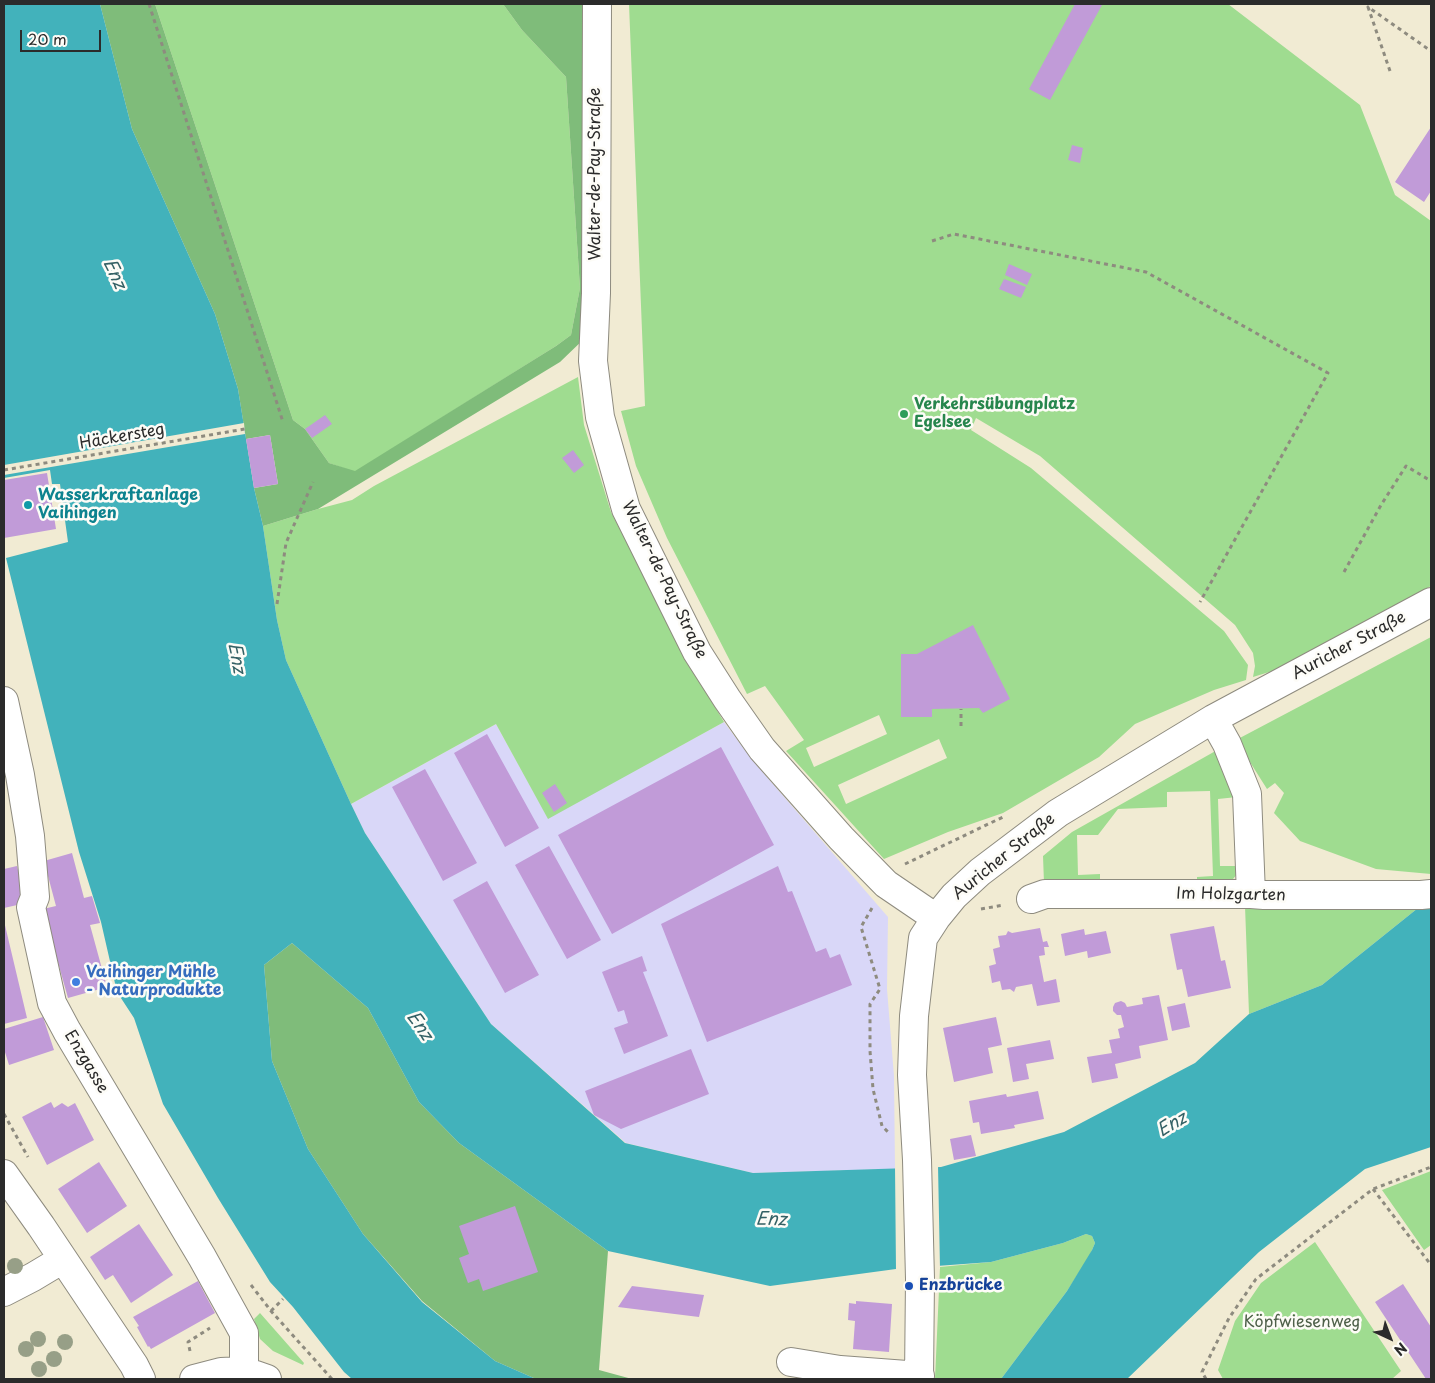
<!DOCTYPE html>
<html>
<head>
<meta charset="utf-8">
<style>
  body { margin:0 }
  #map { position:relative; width:1435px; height:1383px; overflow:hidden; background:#f1ebd3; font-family:"Playpen Sans",sans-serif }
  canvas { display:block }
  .frame { position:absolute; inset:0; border:5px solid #2b2b2b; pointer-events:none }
  .north { position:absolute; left:1365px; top:1313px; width:50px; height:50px; -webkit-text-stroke:4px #fdfcf7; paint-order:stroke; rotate:137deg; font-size:14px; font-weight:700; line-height:20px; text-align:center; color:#2b2b2b }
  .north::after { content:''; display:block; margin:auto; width:18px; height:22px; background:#2b2b2b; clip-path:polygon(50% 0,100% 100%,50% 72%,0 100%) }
  .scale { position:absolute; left:20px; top:30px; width:81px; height:22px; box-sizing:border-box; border:2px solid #2b2b2b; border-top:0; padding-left:6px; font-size:15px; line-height:18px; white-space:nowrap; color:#2b2b2b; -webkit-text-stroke:4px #fdfcf7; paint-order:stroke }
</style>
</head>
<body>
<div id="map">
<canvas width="1435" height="1383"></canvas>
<div class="frame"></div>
<div class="north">N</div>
<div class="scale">20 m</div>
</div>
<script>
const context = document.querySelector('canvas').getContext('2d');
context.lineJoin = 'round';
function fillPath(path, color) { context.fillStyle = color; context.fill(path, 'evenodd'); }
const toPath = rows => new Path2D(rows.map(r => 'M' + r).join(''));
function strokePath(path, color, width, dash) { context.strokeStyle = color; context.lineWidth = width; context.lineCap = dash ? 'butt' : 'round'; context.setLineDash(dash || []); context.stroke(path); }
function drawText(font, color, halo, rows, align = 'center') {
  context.font = font + ' "Playpen Sans",sans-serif'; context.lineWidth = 5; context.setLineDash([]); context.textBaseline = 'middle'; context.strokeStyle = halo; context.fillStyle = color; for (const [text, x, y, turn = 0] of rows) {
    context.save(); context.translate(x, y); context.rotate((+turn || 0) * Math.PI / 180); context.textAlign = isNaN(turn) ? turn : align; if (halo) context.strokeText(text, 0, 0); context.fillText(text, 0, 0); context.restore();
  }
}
fillPath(toPath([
  [724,722,753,761,888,917,887,989,894,1076,895,1169,753,1173,626,1143,491,1024,365,833,351,804,496,724,548,818]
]), '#d9d7f8');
fillPath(toPath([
  [155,4,503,4,522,30,566,77,580,288,571,335,556,346,355,472,329,463,305,429,293,420],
  [629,4,1228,4,1360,105,1395,195,1431,221,1431,586,1279,669,1253,677,1255,666,1253,653,1235,625,1040,456,976,418,971,430,1031,468,1224,631,1248,665,1246,680,1214,690,1135,724,1099,757,1003,813,948,832,884,859,786,751,804,740,765,686,747,694,667,538,636,466,621,411,645,406],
  [879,715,887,734,814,767,806,748],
  [939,739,947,758,846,804,838,785],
  [578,377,584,425,611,512,688,662,724,722,548,819,496,724,351,804,286,660,277,620,263,526,318,509,352,500,374,486],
  [1431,637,1431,874,1376,869,1300,841,1274,813,1284,793,1275,783,1267,789,1236,740],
  [1219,749,1237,797,1218,799,1220,866,1240,866,1238,873,1233,879,1229,881,1197,883,1197,877,1213,876,1210,791,1167,792,1167,807,1118,809,1098,835,1077,835,1078,875,1100,874,1100,881,1044,883,1043,856,1072,832],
  [1245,906,1418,908,1322,985,1249,1014],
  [1431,1171,1431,1245,1424,1250,1382,1190],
  [1086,1234,1092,1236,1095,1243,1089,1257,1067,1291,1001,1379,935,1379,940,1267,991,1262,1063,1243],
  [1315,1242,1401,1371,1392,1379,1223,1379,1218,1370,1235,1321,1261,1283],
  [260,1313,304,1363,303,1365,273,1351,260,1339,254,1319]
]), '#9fdc90');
fillPath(toPath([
  [100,4,155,4,293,420,305,429,329,463,355,471,556,346,571,335,580,288,566,77,522,30,503,4,583,4,586,337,560,362,318,509,263,526,254,488,278,484,270,435,246,439,238,389,215,314,132,129],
  [292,943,368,1008,419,1102,459,1143,608,1251,599,1370,632,1379,536,1379,495,1361,422,1301,363,1234,308,1149,272,1061,264,965]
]), '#7fbc7a');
fillPath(toPath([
  [4,4,100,4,132,129,215,314,238,389,254,488,263,526,277,620,286,660,351,804,365,833,491,1024,625,1143,753,1173,941,1167,1064,1132,1195,1063,1249,1014,1322,985,1418,908,1431,907,1431,1147,1365,1169,1259,1252,1127,1379,1001,1379,1067,1291,1092,1250,1095,1243,1092,1236,1086,1234,1063,1243,991,1262,896,1269,770,1286,608,1251,459,1143,419,1102,368,1008,292,943,264,965,272,1061,308,1149,363,1234,422,1302,495,1361,536,1379,352,1379,344,1372,293,1307,270,1282,218,1198,163,1104,134,1018,117,992,101,922,79,852,6,558,68,542,60,484,52,484,50,470,4,478]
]), '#42b2bb');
fillPath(toPath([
  [244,423,245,434,4,475,4,465],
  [938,1165,940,1269,896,1271,895,1166]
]), '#f1ebd3');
fillPath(toPath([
  [1075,4,1099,4,1102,5,1050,100,1029,89],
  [1431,127,1431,191,1424,202,1395,182],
  [1072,145,1083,148,1080,163,1068,160],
  [1009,264,1032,274,1027,285,1005,275],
  [1004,279,1026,287,1021,298,999,289],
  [325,415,332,424,312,438,305,429],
  [270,435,278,484,254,488,246,439],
  [573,450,584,465,574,473,562,458],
  [47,473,56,529,4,538,4,480],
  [973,625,1010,699,983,713,979,708,932,709,932,717,901,717,901,654,917,654],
  [487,734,539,828,505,847,454,753],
  [721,747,774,845,612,934,558,835],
  [425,769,477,863,443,881,392,787],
  [555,784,567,803,554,812,542,793],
  [549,846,601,940,567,959,515,865],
  [72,853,84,898,92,896,100,923,90,925,107,987,68,998,43,909,56,906,44,861],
  [17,866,26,903,4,908,4,869],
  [778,866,788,892,792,891,816,952,826,948,830,958,840,954,852,985,707,1042,661,924],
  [487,881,539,975,505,993,453,900],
  [4,921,27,1018,4,1024],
  [1214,926,1221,961,1225,960,1231,988,1188,997,1182,969,1177,970,1170,934],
  [1040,928,1043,942,1047,941,1049,947,1044,947,1045,955,1039,956,1044,982,1056,979,1060,1002,1037,1006,1032,984,1016,987,1014,992,1010,989,1002,990,1000,981,992,983,989,966,996,964,993,949,1000,947,998,936,1006,935,1008,931,1012,933],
  [1084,929,1085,935,1106,931,1111,953,1088,958,1087,951,1065,956,1061,934],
  [642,956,647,971,643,972,668,1036,624,1054,614,1028,628,1023,624,1010,618,1012,602,972],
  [1159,995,1168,1040,1139,1046,1141,1058,1115,1064,1118,1078,1092,1083,1087,1057,1112,1053,1109,1040,1120,1038,1118,1029,1124,1027,1121,1015,1117,1015,1113,1011,1113,1007,1115,1003,1121,1001,1125,1003,1127,1007,1143,1004,1142,998],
  [1185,1003,1190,1027,1172,1031,1167,1007],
  [43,1017,54,1050,9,1065,4,1049,4,1029],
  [996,1017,1002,1045,988,1048,993,1073,954,1082,943,1028],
  [1050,1040,1054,1059,1026,1064,1029,1079,1013,1082,1007,1048],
  [691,1049,709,1094,621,1129,594,1115,585,1091],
  [1038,1091,1044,1119,1014,1125,1015,1128,981,1134,979,1122,973,1123,969,1101,1006,1094,1007,1097],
  [51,1102,54,1108,62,1103,68,1107,75,1103,94,1140,47,1165,22,1117],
  [971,1135,976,1156,954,1160,950,1139],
  [99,1162,127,1206,87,1233,58,1189],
  [515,1206,538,1272,483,1291,479,1279,468,1283,459,1258,469,1254,459,1226],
  [139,1224,173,1275,131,1303,113,1275,105,1280,90,1257],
  [198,1281,215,1313,151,1349,149,1346,148,1347,137,1327,139,1326,133,1317],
  [1403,1284,1431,1327,1431,1379,1426,1379,1375,1302],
  [632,1286,704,1295,699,1317,618,1307],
  [856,1301,892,1304,889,1352,853,1349,855,1321,848,1320,849,1303,856,1304]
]), '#c19bd8');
const minor = toPath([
  [597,4,596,293,593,361,600,417,626,509,697,652,727,699,762,749,841,838,886,884,936,918],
  [4,701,20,775,30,836,35,897,31,907,52,1003,67,1031,202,1257,244,1333,244,1371],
  [1213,719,1227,744,1247,794,1251,894],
  [1031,899,1045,894,1251,894,1264,895,1421,895,1431,894],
  [4,1174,41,1226,134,1365,141,1379],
  [4,1292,33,1277,63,1259],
  [791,1362,840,1370,920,1376],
  [194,1379,221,1372,244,1371,267,1379],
  [919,1379,920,1279,917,1160,912,1075,914,1016,923,938,936,918,954,896,980,872,1058,813,1213,719,1431,602]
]);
strokePath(minor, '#8e8b7f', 30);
strokePath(toPath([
  [149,4,283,422],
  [1390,71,1368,7,1431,51],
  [932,241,954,234,1146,272,1328,373,1200,602],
  [4,470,245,429],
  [1344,572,1381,505,1406,466,1431,481],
  [277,604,286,543,313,482],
  [961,726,961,709],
  [905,864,1003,817],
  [872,908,861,927,880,989,870,1004,870,1051,873,1089,882,1126,888,1132],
  [981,909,1004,905],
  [4,1114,28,1157],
  [1373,1189,1431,1265],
  [251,1285,271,1311,332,1379],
  [271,1311,283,1299],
  [190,1351,188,1342,210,1328],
  [1206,1379,1202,1372,1229,1318,1256,1279,1373,1189,1431,1167]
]), '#8e8b7f', 3, [4, 4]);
strokePath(minor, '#fff', 28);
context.fillStyle = '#979f87';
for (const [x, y] of [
  [15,1266],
  [38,1339],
  [65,1342],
  [26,1349],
  [54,1359],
  [39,1369]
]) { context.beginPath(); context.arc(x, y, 8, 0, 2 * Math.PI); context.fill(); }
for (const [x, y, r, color] of [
  [904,414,5,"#2e9e5b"],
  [28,505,5,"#0f9aa8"],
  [76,982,5,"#3f7fe0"],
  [909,1286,5,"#1a4fb4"]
]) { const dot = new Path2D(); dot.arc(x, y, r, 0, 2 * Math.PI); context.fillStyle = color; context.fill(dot); strokePath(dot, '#fdfcf7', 2); }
drawText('16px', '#2b2b2b', '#fdfcf7', [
  ["Walter-de-Pay-Straße",596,174,-90],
  ["Häckersteg",122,437,-10],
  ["Walter-de-Pay-Straße",664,580,64],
  ["Auricher Straße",1349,646,-28],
  ["Auricher Straße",1004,857,-39],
  ["Im Holzgarten",1231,895,1],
  ["Enzgasse",86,1062,59]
]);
drawText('bold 16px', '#27864d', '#fdfcf7', [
  ["Verkehrsübungplatz",914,405],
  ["Egelsee",914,423]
], 'left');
drawText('bold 16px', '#0d838f', '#fdfcf7', [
  ["Wasserkraftanlage",38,496],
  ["Vaihingen",38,514]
], 'left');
drawText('bold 16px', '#366cbe', '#fdfcf7', [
  ["Vaihinger Mühle",86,973],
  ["- Naturprodukte",86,991]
], 'left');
drawText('bold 16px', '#164399', '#fdfcf7', [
  ["Enzbrücke",919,1286]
], 'left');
drawText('16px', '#4e6049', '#fdfcf7', [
  ["Köpfwiesenweg",1302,1323]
]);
drawText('italic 18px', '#346165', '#fdfcf7', [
  ["Enz",114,274,66],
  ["Enz",236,658,80],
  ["Enz",419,1026,55],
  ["Enz",1172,1125,-30],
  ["Enz",771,1220,2]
]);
</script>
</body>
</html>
